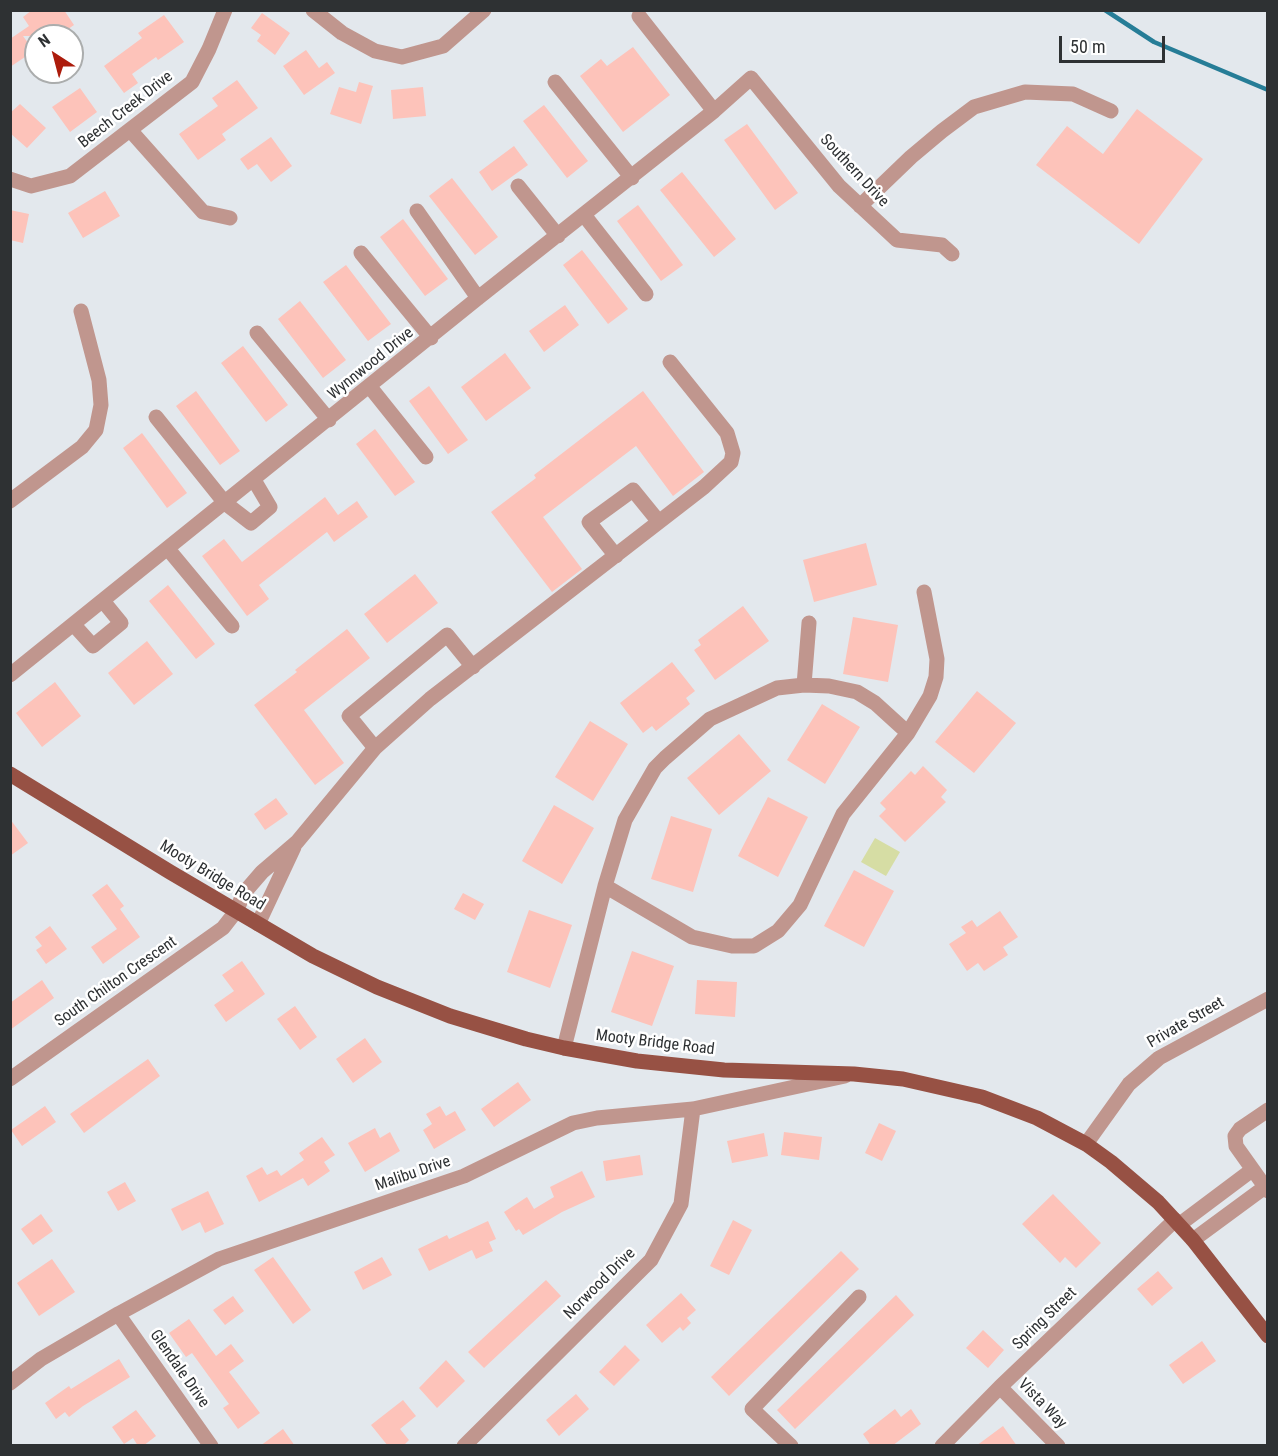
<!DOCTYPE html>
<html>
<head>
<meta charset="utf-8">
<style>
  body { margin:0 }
  #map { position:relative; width:1278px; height:1456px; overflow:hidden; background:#e3e8ed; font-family:"Roboto Condensed",sans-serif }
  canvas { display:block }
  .frame { position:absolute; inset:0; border:12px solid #2e3133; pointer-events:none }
  .north { position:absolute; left:24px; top:24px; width:60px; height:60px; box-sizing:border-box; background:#fff; border:2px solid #abadad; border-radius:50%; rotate:324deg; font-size:16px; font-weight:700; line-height:24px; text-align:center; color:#2e3133 }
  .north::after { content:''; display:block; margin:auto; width:21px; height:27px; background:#ac1c0c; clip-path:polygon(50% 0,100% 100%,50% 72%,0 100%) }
  .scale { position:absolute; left:1059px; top:36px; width:106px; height:27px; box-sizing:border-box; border:3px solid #2e3133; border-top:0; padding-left:8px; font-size:18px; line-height:21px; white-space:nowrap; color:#2e3133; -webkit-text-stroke:4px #fff; paint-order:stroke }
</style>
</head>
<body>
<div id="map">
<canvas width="1278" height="1456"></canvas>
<div class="frame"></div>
<div class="north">N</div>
<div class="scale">50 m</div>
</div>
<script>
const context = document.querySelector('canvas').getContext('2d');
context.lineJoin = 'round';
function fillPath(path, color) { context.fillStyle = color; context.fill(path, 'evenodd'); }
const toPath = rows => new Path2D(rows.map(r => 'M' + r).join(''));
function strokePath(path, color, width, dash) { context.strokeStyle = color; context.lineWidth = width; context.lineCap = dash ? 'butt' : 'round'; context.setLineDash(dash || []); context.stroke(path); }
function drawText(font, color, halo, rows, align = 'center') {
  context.font = font + ' "Roboto Condensed",sans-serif'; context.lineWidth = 5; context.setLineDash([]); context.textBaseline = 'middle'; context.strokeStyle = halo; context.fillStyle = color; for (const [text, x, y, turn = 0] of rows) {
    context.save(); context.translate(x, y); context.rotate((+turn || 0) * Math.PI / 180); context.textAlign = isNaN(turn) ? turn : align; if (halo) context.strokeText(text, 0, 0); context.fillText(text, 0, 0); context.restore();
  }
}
fillPath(toPath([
  [875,838,900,852,886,876,861,862]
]), '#d6dda4');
strokePath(toPath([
  [1105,10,1154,42,1268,90]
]), '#267d97', 4.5);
fillPath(toPath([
  [32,10,64,10,74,25,58,36,23,36,34,51,10,67,10,39,29,26,23,17],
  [262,13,290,33,275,55,257,41,261,35,251,28],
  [164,15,184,42,158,60,156,57,132,74,138,83,124,93,104,66,142,38,138,33],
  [633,47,670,95,623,132,580,76,601,59,607,66],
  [306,50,319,68,327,62,335,73,304,95,283,66],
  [237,80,258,108,222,134,226,140,198,160,179,134,218,106,212,98],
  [359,82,373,86,361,124,330,114,339,87,356,92],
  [423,87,426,116,393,119,391,90],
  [80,88,97,112,70,132,52,107],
  [20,104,46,128,27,148,10,133,10,113],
  [544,105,588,161,567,178,523,121],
  [1137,109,1203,159,1139,244,1036,165,1067,126,1103,154],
  [747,124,798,193,775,210,724,140],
  [271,137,292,166,271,182,257,164,248,170,240,159],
  [514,146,528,165,492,191,479,172],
  [682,172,736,239,714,257,660,190],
  [452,178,498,237,475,255,429,196],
  [105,191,120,216,83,238,68,213],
  [638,205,683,265,661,281,617,221],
  [10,210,29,214,23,243,10,240],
  [403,219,448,279,425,296,380,237],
  [582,250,628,309,608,324,563,265],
  [346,265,391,324,368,341,323,282],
  [300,301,346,360,323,378,278,319],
  [565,305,579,325,544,352,529,331],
  [243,346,288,405,266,422,221,363],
  [505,353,531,388,486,421,461,387],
  [429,386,468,440,448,454,409,401],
  [196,391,240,451,220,465,176,406],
  [643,391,704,472,673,496,636,446,543,517,582,569,552,592,491,512,536,478,534,475],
  [375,429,415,482,395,496,356,444],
  [142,433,187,493,167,508,123,448],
  [325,497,338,515,357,501,368,517,334,542,327,532,259,585,269,599,247,616,202,556,224,539,242,562],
  [866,543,877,585,814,602,803,560],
  [415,574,438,603,387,643,364,614],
  [168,585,215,644,196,659,149,601],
  [743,606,769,641,715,680,694,650,701,645,698,640],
  [853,617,898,625,888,682,843,674],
  [347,629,370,658,304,710,344,763,315,785,254,705,297,672,295,670],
  [147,641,173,674,134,705,108,673],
  [672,662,695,691,686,698,690,704,656,731,652,726,643,733,620,703],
  [55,682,81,716,42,747,16,713],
  [977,691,1016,723,974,773,935,742],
  [822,704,860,727,825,784,787,760],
  [590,721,628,744,593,801,555,777],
  [739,734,771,771,719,815,687,778],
  [923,766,947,790,941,797,946,802,905,842,879,816,886,809,880,803,911,771,915,775],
  [768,797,808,817,778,877,738,856],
  [276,798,288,814,265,830,254,814],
  [554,805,594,828,562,884,522,861],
  [671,816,712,829,693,892,651,879],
  [10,819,28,843,10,856],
  [854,870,894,891,864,947,824,926],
  [107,884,124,906,120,909,140,937,103,964,91,947,117,929,92,895],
  [463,893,484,904,475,920,454,909],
  [529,910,572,925,550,988,507,972],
  [1000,911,1018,937,1003,947,1008,955,984,971,978,963,967,971,949,944,966,933,961,927,972,920,977,927],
  [50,926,67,949,46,964,36,950,42,946,35,937],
  [632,951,674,966,652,1026,611,1012],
  [242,961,265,994,226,1022,214,1005,234,991,222,975],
  [42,980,54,998,10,1030,10,1003],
  [697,980,737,982,735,1017,695,1014],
  [295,1006,317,1037,300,1050,277,1019],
  [365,1038,382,1062,353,1083,336,1059],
  [148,1059,160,1076,84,1133,70,1114],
  [518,1082,531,1100,494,1127,481,1109],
  [45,1106,56,1122,22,1146,11,1130],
  [440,1106,446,1116,455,1111,466,1130,434,1149,423,1130,432,1124,426,1114],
  [879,1123,896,1131,882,1161,865,1153],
  [375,1128,380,1138,390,1132,400,1151,365,1172,348,1143],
  [784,1132,822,1137,819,1160,781,1155],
  [764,1133,768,1156,732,1163,727,1141],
  [322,1137,335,1155,324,1162,330,1171,308,1186,303,1178,259,1202,246,1176,262,1167,267,1175,277,1170,281,1176,304,1160,299,1153],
  [640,1155,643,1175,606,1181,603,1161],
  [582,1171,595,1197,562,1212,523,1235,519,1229,516,1231,504,1212,527,1197,534,1209,554,1197,550,1187],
  [125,1182,136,1201,118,1211,107,1192],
  [208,1191,224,1224,205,1233,200,1222,182,1231,171,1209],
  [1053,1194,1101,1243,1076,1268,1065,1257,1060,1263,1022,1224],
  [41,1214,53,1231,33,1245,21,1229],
  [733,1220,752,1230,729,1275,710,1266],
  [488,1221,496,1239,489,1242,493,1251,476,1259,472,1250,429,1271,418,1249,447,1235,449,1239],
  [841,1251,859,1269,729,1396,711,1377],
  [273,1257,311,1310,293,1324,254,1270],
  [382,1257,392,1275,363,1290,354,1272],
  [52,1259,75,1292,39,1316,17,1283],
  [1158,1271,1173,1288,1152,1306,1137,1289],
  [546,1280,561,1296,484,1368,468,1352],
  [681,1293,696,1310,687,1318,691,1323,683,1331,680,1327,662,1343,646,1325],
  [896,1295,914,1315,795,1429,777,1410],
  [233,1296,244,1311,225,1325,213,1310],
  [189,1319,216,1356,231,1344,244,1361,229,1372,260,1413,238,1429,223,1408,229,1404,192,1353,186,1357,169,1333],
  [983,1330,1004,1350,988,1368,966,1348],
  [1202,1341,1216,1361,1183,1384,1169,1365],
  [625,1345,640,1360,614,1386,599,1372],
  [119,1359,130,1377,83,1406,69,1417,65,1412,56,1419,45,1403,69,1386,71,1389],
  [446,1360,465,1381,437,1408,419,1388],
  [576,1394,589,1409,559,1436,546,1420],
  [403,1400,416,1416,400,1429,409,1440,403,1446,388,1446,371,1425],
  [895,1409,901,1417,911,1409,921,1424,892,1446,871,1446,863,1434],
  [136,1410,156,1436,143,1446,138,1446,133,1438,124,1444,112,1427],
  [1003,1426,1017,1446,976,1446],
  [283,1429,295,1446,260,1446]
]), '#fdc3ba');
strokePath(toPath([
  [313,10,342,33,375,51,402,57,443,46,484,10],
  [639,16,714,111],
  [555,82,632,178],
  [130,130,203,212,230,218],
  [10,179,31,186,70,176,192,82,209,49,225,10],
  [518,186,558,236],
  [860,206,911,157,942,131,974,107,1025,92,1073,94,1111,111],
  [417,211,478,298],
  [584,215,646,294],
  [361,253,431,338],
  [257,333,329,420],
  [370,387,426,457],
  [156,417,225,503,251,523,270,507,254,480],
  [10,501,82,447,96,430,101,405,99,380,81,311],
  [168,549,232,626],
  [616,556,589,522,633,490,659,522],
  [74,625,93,646,121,623,103,601],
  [10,675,478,298,714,111,751,78,839,186,897,240,942,245,952,254],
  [804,685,809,623],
  [375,748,349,716,447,635,473,667],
  [605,886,692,937,732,946,754,946,778,931,800,905,843,814,908,733,930,696,936,677,937,659,924,592],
  [258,924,294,847],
  [564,1048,605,886,625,820,655,768,665,758,710,719,777,688,804,685,829,686,857,692,875,703,908,733],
  [10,1079,223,928,237,910,243,894,262,872,297,842,375,748,430,699,704,487,731,462,733,453,727,433,670,362],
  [1268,1110,1240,1129,1235,1136,1236,1146,1268,1191],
  [1086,1144,1129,1084,1159,1058,1268,999],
  [1180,1224,1252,1170],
  [1193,1240,1265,1187],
  [118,1314,211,1446],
  [10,1383,41,1359,118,1314,219,1259,464,1176,573,1123,597,1118,693,1109,845,1076],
  [1000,1387,1058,1446],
  [464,1446,651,1260,681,1204,693,1109],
  [791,1446,752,1409,859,1297],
  [942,1446,1000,1387,1175,1220]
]), '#c0968e', 15);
strokePath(toPath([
  [10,774,170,872,313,956,377,987,450,1016,526,1039,564,1048,637,1061,724,1070,854,1074,903,1079,982,1097,1037,1118,1086,1144,1111,1162,1158,1202,1193,1240,1268,1336]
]), '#975144', 15);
drawText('16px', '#2e3133', '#fff', [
  ["Beech Creek Drive",126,110,-38],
  ["Southern Drive",854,171,47],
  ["Wynnwood Drive",371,364,-39],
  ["Mooty Bridge Road",212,876,31],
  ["South Chilton Crescent",116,982,-35],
  ["Private Street",1186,1023,-30],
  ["Mooty Bridge Road",655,1043,7],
  ["Malibu Drive",413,1174,-19],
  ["Norwood Drive",600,1284,-45],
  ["Spring Street",1045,1319,-44],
  ["Glendale Drive",179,1369,55],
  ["Vista Way",1042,1404,46]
]);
</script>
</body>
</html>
